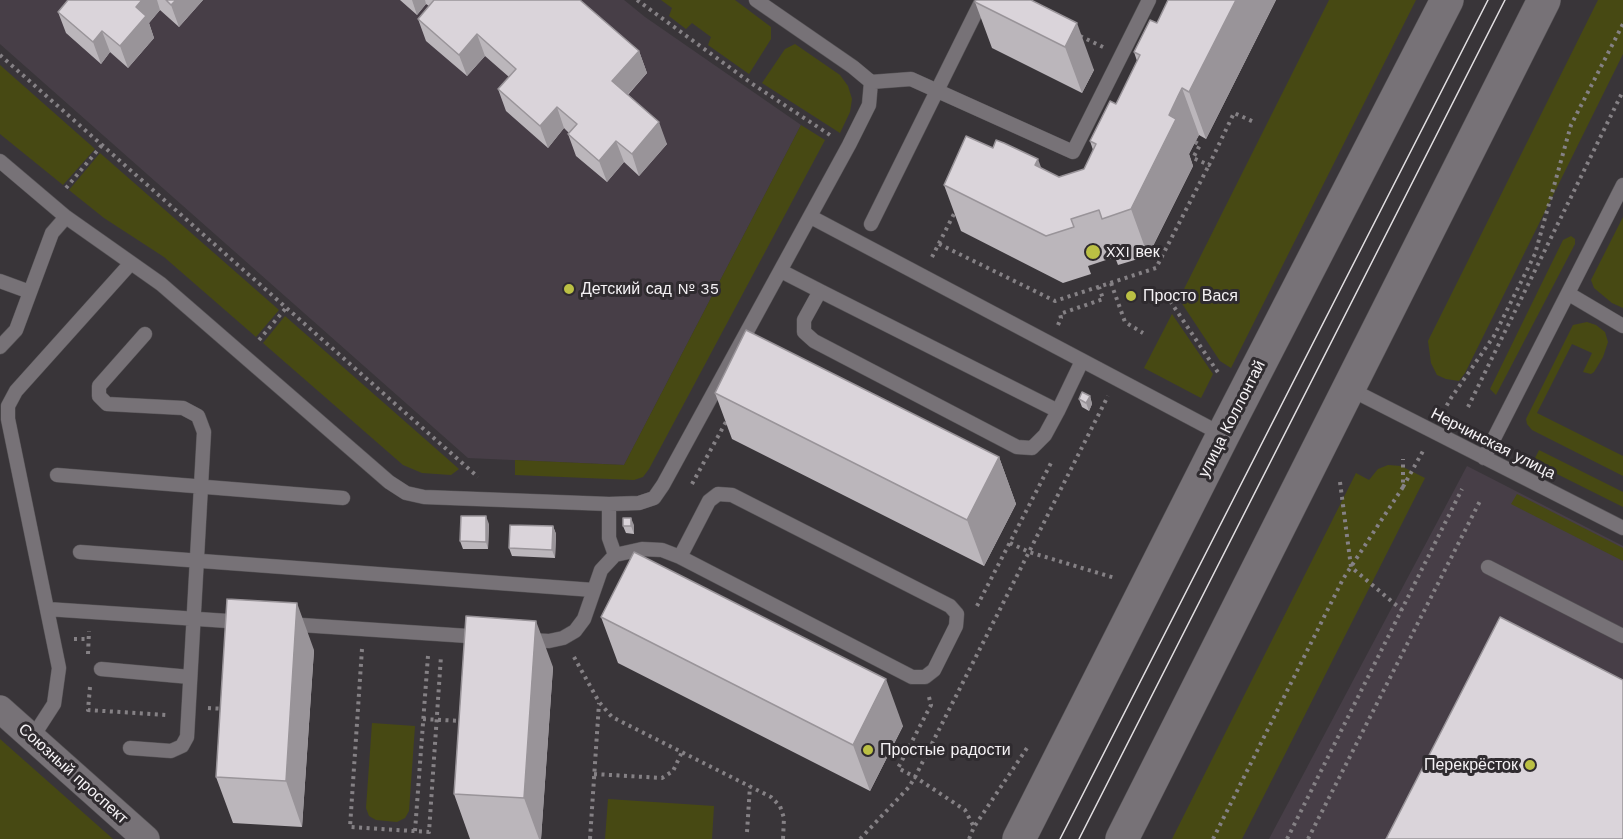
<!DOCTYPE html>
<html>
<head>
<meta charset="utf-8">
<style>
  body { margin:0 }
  canvas { display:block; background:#393539 }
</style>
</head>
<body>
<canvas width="1623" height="839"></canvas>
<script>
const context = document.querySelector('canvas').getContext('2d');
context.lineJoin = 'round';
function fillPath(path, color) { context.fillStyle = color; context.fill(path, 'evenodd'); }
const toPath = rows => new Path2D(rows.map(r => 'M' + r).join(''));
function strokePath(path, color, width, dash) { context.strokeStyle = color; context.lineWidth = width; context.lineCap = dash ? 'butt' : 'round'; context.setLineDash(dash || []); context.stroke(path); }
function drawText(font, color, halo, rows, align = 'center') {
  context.font = font + ' "Work Sans",sans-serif'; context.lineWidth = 6; context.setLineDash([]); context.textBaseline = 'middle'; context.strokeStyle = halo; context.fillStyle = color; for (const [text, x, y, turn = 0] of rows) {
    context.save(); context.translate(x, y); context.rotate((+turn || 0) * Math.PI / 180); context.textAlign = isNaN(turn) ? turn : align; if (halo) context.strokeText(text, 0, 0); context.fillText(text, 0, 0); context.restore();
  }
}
fillPath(toPath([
  [0,0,624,0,645,17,801,125,624,465,468,458,0,44],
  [1467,466,1623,546,1623,839,1269,839]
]), '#473e47');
fillPath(toPath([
  [661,0,735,0,771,27,771,39,749,74,708,45,711,37,692,23,686,29,669,16,672,8],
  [1329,0,1416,0,1231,368,1220,361,1179,299],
  [1598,0,1623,0,1623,54,1465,373,1459,381,1446,379,1437,375,1431,363,1428,341],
  [795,44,840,75,848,86,852,99,850,112,840,133,762,83,785,49],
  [0,65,95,149,63,185,0,134],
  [801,125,825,140,649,469,643,477,634,480,515,475,515,460,624,465],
  [100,153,279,310,256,337,164,257,104,218,69,190],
  [1623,217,1623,308,1612,303,1594,288,1591,280],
  [1571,236,1575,239,1575,244,1496,395,1490,389,1563,240],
  [1172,314,1213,374,1201,398,1144,368],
  [285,316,459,469,451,475,422,473,403,465,263,343],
  [1587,322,1596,325,1605,332,1608,342,1603,357,1594,372,1591,374,1583,372,1592,353,1572,344,1537,413,1623,456,1623,476,1532,430,1527,424,1526,419,1573,325],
  [1539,450,1623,492,1623,507,1533,462],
  [1388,465,1401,466,1425,478,1242,839,1172,839,1356,473,1369,480,1378,469],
  [1517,494,1623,548,1623,561,1511,504],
  [372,723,415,726,409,811,405,818,397,822,376,820,369,816,366,808],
  [0,739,113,839,0,839],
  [608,799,714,806,712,839,605,839]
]), '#474913');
const lane = toPath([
  [756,0,853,67,871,82,911,79,1073,152,1149,0],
  [0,161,66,217,161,284,389,482,406,493,424,497,609,504,639,503,654,498,663,485,849,145,869,105,871,82],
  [811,217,1223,435],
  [871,224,982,0],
  [781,271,820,291],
  [0,281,30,292],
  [1569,294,1623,326],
  [0,347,16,330,52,233,66,217],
  [1348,388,1623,528],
  [1058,411,820,291,804,320,804,332,814,341,1017,447,1032,448,1045,435,1058,411,1082,361],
  [1484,458,1623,185],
  [57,475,343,498],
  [609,504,609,538,615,555,642,549,662,550,680,557,912,677,925,677,934,670,956,626,957,614,950,606,732,495,718,494,709,501,680,557],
  [80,552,593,590],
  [1488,567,1623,636],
  [47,609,243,622],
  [286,624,483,637],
  [526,640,549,641,563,638,575,631,584,619,601,570,615,555],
  [101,669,190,677],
  [32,738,54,704,59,668,8,419,8,406,16,391,131,263],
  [130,748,171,751,182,746,187,737,204,432,198,416,183,408,107,404,99,396,99,386,145,334]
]);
const street = toPath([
  [0,709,146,839]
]);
const secondary = toPath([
  [1019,839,1223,435,1447,0],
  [1122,839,1544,0]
]);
strokePath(lane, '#575457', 15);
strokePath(street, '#575457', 28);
strokePath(secondary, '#575457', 34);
strokePath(toPath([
  [637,0,751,83,830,135],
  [1080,36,1103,47],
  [0,55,478,477],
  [1195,142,1200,145,1193,158,1209,165,1234,113,1254,122],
  [66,188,102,145],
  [939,244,1055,301,1156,268,1209,165],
  [932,257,956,210],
  [1111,283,1125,322,1143,333],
  [1166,295,1219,374],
  [1058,325,1061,318,1060,314,1103,299,1099,287],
  [259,340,286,308],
  [1468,407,1623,91],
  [1443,412,1451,398,1494,336,1535,254,1571,125,1623,24],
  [1340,482,1351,567,1402,610],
  [692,484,727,420],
  [1403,487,1423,451],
  [1010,543,1029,552,1115,578],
  [977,606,1052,461],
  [74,639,89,639],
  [362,649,350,827,429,832,441,656],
  [88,654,89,631],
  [574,657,599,702,612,717,771,797,780,806,784,818,783,839],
  [90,687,88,710,167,715],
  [929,697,931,705,898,768,915,777,965,810,974,827],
  [208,708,225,709],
  [423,719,461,721],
  [594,774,662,778,673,771,682,752],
  [415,831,428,656],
  [747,832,750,786],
  [590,839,599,703],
  [860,839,909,787,915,777,1108,396],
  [969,839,974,827,1029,745],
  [1213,839,1343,579,1403,487,1403,459],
  [1287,839,1462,489],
  [1308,839,1481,499]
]), '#858185', 4, [3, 4.5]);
strokePath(lane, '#777277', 14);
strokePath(street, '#777277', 27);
strokePath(secondary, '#777277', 33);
strokePath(toPath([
  [1060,839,1488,0],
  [1079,839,1505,0]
]), '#e1dee1', 1.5);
fillPath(toPath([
  [68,0,203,0,179,27,160,10,149,23,154,38,128,68,110,52,101,64,66,33,58,12],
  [400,0,580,0,639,51,647,73,628,95,667,144,639,176,624,162,607,182,576,156,568,134,569,133,564,128,548,148,506,111,498,89,509,77,485,56,467,76,426,41,418,19,429,6,426,4,417,15],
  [1031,0,1094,70,1082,93,992,48,975,2],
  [1168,0,1276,0,1206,139,1199,135,1195,142,1189,154,1193,166,1148,256,1118,265,1115,257,1088,266,1091,274,1063,283,961,231,944,185,993,148,1041,168,1059,177,1084,169,1093,150,1090,141,1116,104,1137,61,1134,52,1157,23],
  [715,393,999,457,1016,504,984,566,732,439],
  [1090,396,1092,404,1089,411,1082,407,1079,399],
  [489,524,488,549,463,549,460,541],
  [634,525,634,534,626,533,623,526],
  [553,526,556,534,555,558,512,556,509,548],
  [601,617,903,726,870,791,618,663],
  [314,650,302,827,233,823,216,777],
  [553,667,541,839,470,839,454,794]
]), '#bbb6bb');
fillPath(toPath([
  [142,0,157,0,160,10,149,23,154,38,128,68,120,46,136,7],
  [176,0,203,0,179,27,171,5],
  [412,0,425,0,426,4,417,15],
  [1236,0,1276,0,1206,139,1189,92],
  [1077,23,1094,70,1082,93,1065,47],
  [102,31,110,52,101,64,93,42],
  [477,34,485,56,467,76,459,55],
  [639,51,647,73,620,103,612,81],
  [1182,88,1199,135,1189,154,1193,166,1148,256,1131,209,1169,115],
  [557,107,564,128,548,148,540,126],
  [659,122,667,144,639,176,632,154],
  [616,141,624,162,607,182,599,161],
  [1038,159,1055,205,1035,165],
  [1090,396,1092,404,1089,411,1086,403],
  [999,457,1016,504,984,566,967,520],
  [486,516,489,524,488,549,486,542],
  [631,518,634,525,634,534,631,526],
  [553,526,556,534,555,558,552,550],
  [297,603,314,650,302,827,286,781],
  [536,621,553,667,541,839,539,839,524,798],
  [886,679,903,726,870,791,853,745]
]), '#999499');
const building = toPath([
  [68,0,142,0,136,7,146,16,120,46,102,31,93,42,58,12,68,0],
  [166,0,176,0,171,5,166,0],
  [434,0,580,0,639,51,612,81,659,122,632,154,616,141,599,161,568,134,577,124,557,107,540,126,498,89,516,69,477,34,459,55,418,19,434,0],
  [976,0,1031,0,1077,23,1065,47,975,2,976,0],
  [1168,0,1236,0,1189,92,1182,88,1178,96,1169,115,1176,119,1131,209,1102,219,1099,210,1071,219,1074,227,1046,236,944,185,966,136,993,148,996,140,1004,143,1038,159,1035,165,1059,177,1084,169,1096,144,1090,141,1110,101,1116,104,1140,55,1134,52,1150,20,1157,23,1168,0],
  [746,330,999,457,967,520,715,393,746,330],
  [1082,392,1090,396,1086,403,1079,399,1082,392],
  [461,516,486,516,486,542,460,541,461,516],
  [623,518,631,518,631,526,623,526,623,518],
  [510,525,553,526,552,550,509,548,510,525],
  [634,552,886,679,853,745,601,617,634,552],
  [227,599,297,603,286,781,216,777,227,599],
  [466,616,536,621,524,798,454,794,466,616],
  [1500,617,1623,680,1623,839,1386,839,1500,617]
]);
fillPath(building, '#dad4da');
strokePath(building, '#999499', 1.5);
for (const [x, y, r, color] of [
  [1093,252,8,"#bbc044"],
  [569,289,6,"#bbc044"],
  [1131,296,6,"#bbc044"],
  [868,750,6,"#bbc044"],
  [1530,765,6,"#bbc044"]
]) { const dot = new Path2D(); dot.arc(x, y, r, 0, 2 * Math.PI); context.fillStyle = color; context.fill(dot); strokePath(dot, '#2f2b2f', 2); }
drawText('16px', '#f5f2f5', '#2f2b2f', [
  ["XXI век",1106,252],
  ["Детский сад № 35",581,289],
  ["Просто Вася",1143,296],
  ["Простые радости",880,750],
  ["Перекрёсток",1518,765,"right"]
], 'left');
drawText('16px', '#f5f2f5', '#2f2b2f', [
  ["улица Коллонтай",1232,419,-63],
  ["Нерчинская улица",1493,444,27],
  ["Союзный проспект",73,774,42]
]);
</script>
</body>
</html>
